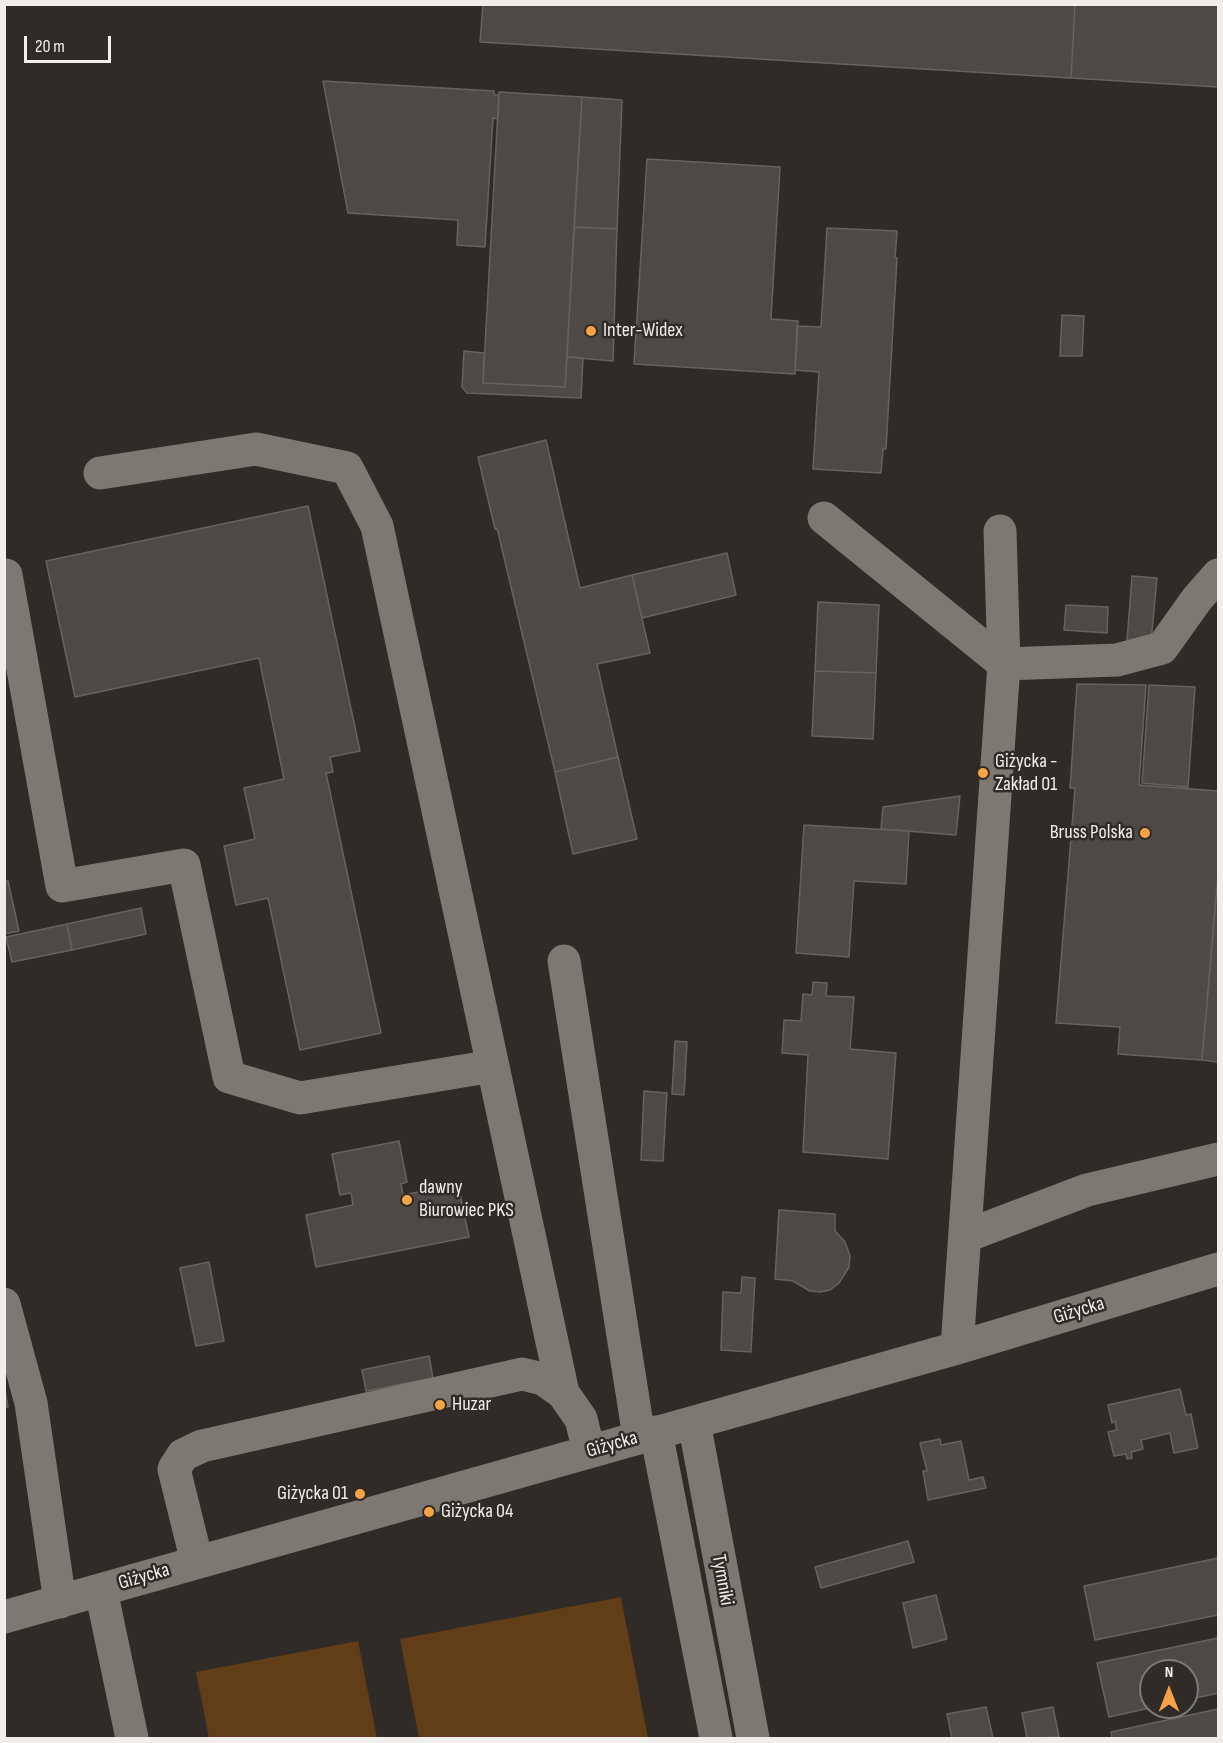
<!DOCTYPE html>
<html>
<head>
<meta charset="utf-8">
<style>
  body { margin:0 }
  #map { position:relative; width:1223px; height:1743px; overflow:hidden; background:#302b26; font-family:"Sofia Sans Condensed",sans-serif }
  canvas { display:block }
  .frame { position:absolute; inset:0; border:6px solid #f0edea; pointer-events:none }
  .north { position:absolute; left:1139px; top:1659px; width:60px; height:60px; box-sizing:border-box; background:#302b26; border:2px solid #7d7974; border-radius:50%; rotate:0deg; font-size:16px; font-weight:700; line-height:24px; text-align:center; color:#f0edea }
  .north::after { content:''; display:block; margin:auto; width:21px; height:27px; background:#f6a247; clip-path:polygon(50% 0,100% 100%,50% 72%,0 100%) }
  .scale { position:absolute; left:24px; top:36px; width:87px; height:27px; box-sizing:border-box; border:3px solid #f0edea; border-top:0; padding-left:8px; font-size:18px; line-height:21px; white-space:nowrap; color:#f0edea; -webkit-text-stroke:4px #302b26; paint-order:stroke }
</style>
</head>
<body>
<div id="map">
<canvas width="1223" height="1743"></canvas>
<div class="frame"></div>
<div class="north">N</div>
<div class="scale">20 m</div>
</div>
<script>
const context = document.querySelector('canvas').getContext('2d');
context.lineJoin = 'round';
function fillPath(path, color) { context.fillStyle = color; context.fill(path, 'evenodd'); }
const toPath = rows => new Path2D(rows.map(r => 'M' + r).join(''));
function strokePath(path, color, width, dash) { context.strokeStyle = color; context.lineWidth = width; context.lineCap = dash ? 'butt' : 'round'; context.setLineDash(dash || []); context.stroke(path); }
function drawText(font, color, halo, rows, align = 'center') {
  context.font = font + ' "Sofia Sans Condensed",sans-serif'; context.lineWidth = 5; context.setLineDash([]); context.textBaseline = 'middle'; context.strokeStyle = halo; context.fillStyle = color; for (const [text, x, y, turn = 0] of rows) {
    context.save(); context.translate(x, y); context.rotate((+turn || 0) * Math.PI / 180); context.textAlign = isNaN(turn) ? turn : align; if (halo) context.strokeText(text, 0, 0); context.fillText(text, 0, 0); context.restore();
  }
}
fillPath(toPath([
  [621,1597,648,1738,419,1738,400,1639],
  [358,1641,377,1738,209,1738,196,1672]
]), '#613e18');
const building = toPath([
  [483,4,1075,4,1071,78,480,42,483,4],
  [1075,4,1218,4,1218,87,1071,78,1075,4],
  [323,81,494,91,494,95,499,95,498,119,493,118,485,247,457,245,458,220,348,213,323,81],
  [499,92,582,97,565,387,483,383,499,92],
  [582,97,622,100,617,229,574,227,582,97],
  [647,159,780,167,771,319,798,321,795,374,634,364,647,159],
  [574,227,617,229,613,361,567,357,574,227],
  [827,228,897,231,895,258,897,258,886,449,883,449,881,473,813,469,819,372,795,370,797,326,821,327,827,228],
  [1062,315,1084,316,1082,356,1060,356,1062,315],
  [464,351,484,353,483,383,565,387,567,357,583,358,581,398,467,393,462,387,464,351],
  [546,440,580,588,632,575,650,653,597,664,618,757,555,772,497,528,495,529,478,457,546,440],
  [308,506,360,751,330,757,333,772,326,773,381,1033,300,1050,268,898,236,905,224,846,255,839,244,788,284,779,259,658,75,697,46,561,308,506],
  [727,553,736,595,642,618,632,575,727,553],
  [1132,576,1157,578,1151,642,1127,641,1132,576],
  [818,602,879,605,876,673,815,671,818,602],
  [1066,605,1108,607,1107,633,1064,630,1066,605],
  [815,671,876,673,873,739,812,736,815,671],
  [1077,684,1146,685,1139,785,1218,791,1218,875,1202,1060,1118,1054,1120,1027,1056,1023,1075,788,1070,788,1077,684],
  [1149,685,1195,687,1188,787,1142,783,1149,685],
  [618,757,637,839,573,854,555,772,618,757],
  [960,796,956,835,881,829,883,807,960,796],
  [804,825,909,831,906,884,854,881,849,957,796,953,804,825],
  [1218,875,1218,1062,1202,1060,1218,875],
  [8,881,19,931,4,934,4,882,8,881],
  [141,908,146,934,72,950,67,924,141,908],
  [67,924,72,950,12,962,6,937,67,924],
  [813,982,827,983,826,996,854,997,850,1049,896,1053,888,1159,803,1152,808,1055,782,1053,784,1020,801,1021,803,994,812,995,813,982],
  [675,1041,687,1042,684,1095,672,1094,675,1041],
  [644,1091,667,1093,663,1161,641,1160,644,1091],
  [399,1141,407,1182,401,1184,403,1195,458,1184,469,1237,316,1267,306,1215,353,1205,351,1193,340,1195,332,1154,399,1141],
  [779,1210,835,1214,835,1231,845,1242,850,1256,849,1267,839,1283,830,1290,820,1292,810,1291,793,1281,775,1279,779,1210],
  [209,1262,224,1341,196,1346,180,1268,209,1262],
  [742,1277,755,1278,751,1352,721,1350,723,1292,741,1293,742,1277],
  [429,1356,433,1378,366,1391,362,1370,429,1356],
  [4,1385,8,1407,4,1407,4,1385],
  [1180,1389,1186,1415,1191,1414,1198,1448,1174,1453,1170,1433,1141,1440,1143,1449,1131,1452,1132,1458,1127,1459,1126,1454,1114,1456,1108,1432,1117,1430,1115,1421,1112,1423,1108,1405,1180,1389],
  [940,1439,941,1445,961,1441,969,1480,983,1477,986,1488,928,1500,923,1471,927,1471,920,1443,940,1439],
  [908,1541,914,1562,821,1588,815,1567,908,1541],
  [1218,1558,1218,1615,1095,1640,1084,1586,1218,1558],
  [936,1595,947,1639,913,1648,903,1603,936,1595],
  [1218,1638,1218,1693,1187,1700,1187,1671,1151,1671,1151,1707,1154,1707,1109,1717,1097,1663,1218,1638],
  [986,1707,993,1738,952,1738,947,1714,986,1707],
  [1053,1707,1059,1737,1027,1738,1022,1713,1053,1707],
  [1218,1709,1218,1738,1112,1738,1111,1732,1218,1709]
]);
fillPath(building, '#4e4944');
strokePath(building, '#68625d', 1.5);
strokePath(toPath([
  [100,473,256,449,347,468,377,526,563,1393],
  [824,518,1004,664,1117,660,1162,648,1197,599,1218,575],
  [6,575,62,886,184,865,229,1077,300,1098,493,1066],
  [564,961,639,1437],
  [966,1236,1087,1190,1218,1159],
  [4,1304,31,1403,60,1602],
  [957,1348,1004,664,1000,531],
  [694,1422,753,1738],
  [656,1432,716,1738],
  [197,1562,174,1469,183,1455,202,1446,522,1374,543,1379,563,1393,581,1419,589,1451],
  [101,1590,132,1738],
  [4,1617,957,1348,1218,1269]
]), '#7e7872', 33);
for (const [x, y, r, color] of [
  [591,331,6,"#f6a247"],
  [983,773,6,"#f6a247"],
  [1145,833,6,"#f6a247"],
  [407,1200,6,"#f6a247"],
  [440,1405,6,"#f6a247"],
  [360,1494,6,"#f6a247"],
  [429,1512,6,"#f6a247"]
]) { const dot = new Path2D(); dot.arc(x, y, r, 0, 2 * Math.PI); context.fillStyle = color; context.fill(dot); strokePath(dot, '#302b26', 2); }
drawText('20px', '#f0edea', '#302b26', [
  ["Inter-Widex",603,331],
  ["Giżycka -",995,762],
  ["Zakład 01",995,785],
  ["Bruss Polska",1133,833,"right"],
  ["dawny",419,1188],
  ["Biurowiec PKS",419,1211],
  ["Huzar",452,1405],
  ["Giżycka 01",348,1494,"right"],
  ["Giżycka 04",441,1512]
], 'left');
drawText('20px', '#f0edea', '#302b26', [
  ["Giżycka",1079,1311,-17],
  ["Giżycka",612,1445,-16],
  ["Giżycka",144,1577,-16],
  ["Tymniki",722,1580,80]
]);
</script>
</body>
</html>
